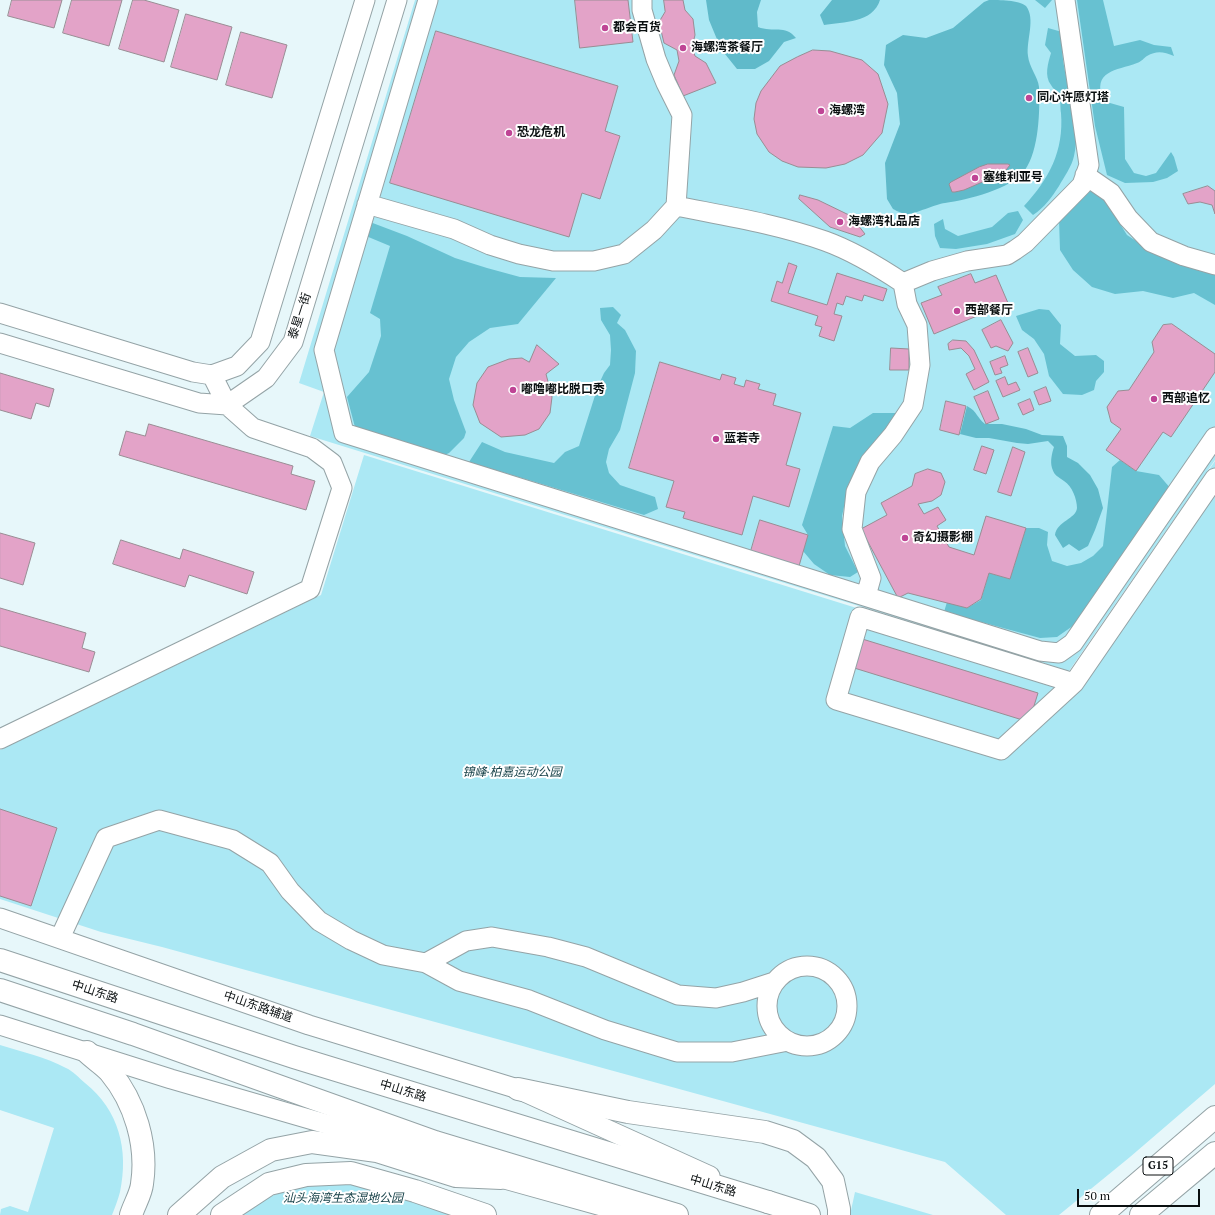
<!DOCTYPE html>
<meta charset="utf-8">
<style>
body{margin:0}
#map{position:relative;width:1215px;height:1215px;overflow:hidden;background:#e7f7fa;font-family:"PT Serif",serif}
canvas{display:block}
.scale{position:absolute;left:1077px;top:1189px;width:123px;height:18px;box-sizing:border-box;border:2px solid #0a0f10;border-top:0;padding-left:5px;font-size:12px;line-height:14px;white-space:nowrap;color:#0a0f10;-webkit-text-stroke:3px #fff;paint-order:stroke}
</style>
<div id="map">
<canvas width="1215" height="1215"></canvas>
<div class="scale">50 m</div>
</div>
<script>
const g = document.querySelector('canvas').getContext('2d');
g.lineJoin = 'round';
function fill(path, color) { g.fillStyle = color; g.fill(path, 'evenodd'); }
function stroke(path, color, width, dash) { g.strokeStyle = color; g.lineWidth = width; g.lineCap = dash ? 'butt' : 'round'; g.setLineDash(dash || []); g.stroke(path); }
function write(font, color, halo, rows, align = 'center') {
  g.font = font + ' "PT Serif","Noto Sans SC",serif'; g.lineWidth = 4; g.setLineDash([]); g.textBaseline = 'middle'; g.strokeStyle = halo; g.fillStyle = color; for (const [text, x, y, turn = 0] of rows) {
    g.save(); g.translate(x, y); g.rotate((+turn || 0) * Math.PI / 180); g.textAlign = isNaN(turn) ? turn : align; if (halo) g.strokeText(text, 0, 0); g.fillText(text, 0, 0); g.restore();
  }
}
fill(new Path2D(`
 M 415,0 L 1215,0 L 1215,460 L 1069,671 L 310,436 L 324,392 L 299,383 Z
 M 364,455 L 1069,674 L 1215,461 L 1215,1084 L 1130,1157 L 1059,1215 L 1006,1215 L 945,1162 L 162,947 L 101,932 L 0,899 L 0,750 L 321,595 Z
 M 0,1045 C 22,1052 46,1057 66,1068 C 73,1071 79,1078 85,1083 C 119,1110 129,1150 120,1192 C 118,1200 115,1207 112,1215 L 0,1215 L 1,1209 L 10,1206 L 28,1212 L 54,1128 L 0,1110 Z
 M 354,1184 L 463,1215 L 236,1215 L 250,1205 L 296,1186 Z
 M 855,1192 L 933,1215 L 850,1215 Z`), '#abe8f4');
fill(new Path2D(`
 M 1035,0 L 1052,0 L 1045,8 Z
 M 1077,0 L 1103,0 L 1114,46 L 1140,40 L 1154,45 L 1171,47 L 1174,56 C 1164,52 1157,50 1147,56 C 1144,58 1141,62 1137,63 C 1116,71 1092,70 1103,101 L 1124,107 L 1125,159 L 1134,173 L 1146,176 L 1156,173 L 1171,152 L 1174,157 L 1178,171 L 1167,178 L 1153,182 L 1125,183 L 1107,175 L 1095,126 Z
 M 1048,28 L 1062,32 C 1062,41 1062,51 1063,60 C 1068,93 1082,122 1074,156 C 1072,166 1064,177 1059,186 C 1052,197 1044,208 1033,215 L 1024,206 C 1049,179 1064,151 1061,113 C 1060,108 1061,100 1059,95 C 1057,91 1053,89 1051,85 C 1044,76 1048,63 1051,53 L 1045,45 Z
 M 1092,190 L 1105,200 L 1127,235 L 1159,256 L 1215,274 L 1215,305 L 1194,293 L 1173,298 L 1143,291 L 1115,294 L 1092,287 L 1073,270 L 1060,250 L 1059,219 L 1082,197 Z
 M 1018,211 L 1023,220 L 1015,234 L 987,244 L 956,249 L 940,248 L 935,236 L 934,224 L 943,219 L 945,229 L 958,236 L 992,227 L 1008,213 Z
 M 370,222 L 407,236 L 455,258 L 487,268 L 520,277 L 556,278 L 518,324 L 490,328 L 469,342 L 456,357 L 449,379 L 454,400 L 466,432 L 464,438 L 449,453 L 436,459 L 356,431 L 347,397 L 369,372 L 381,336 L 380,319 L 370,313 L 390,246 L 366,236 Z
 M 613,307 L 621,315 L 617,323 L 625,330 L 636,351 L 635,373 L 620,430 L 609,449 L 606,462 L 609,473 L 620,485 L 655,497 L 658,509 L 644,515 L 469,462 L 482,442 L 505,452 L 554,463 L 565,452 L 579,446 L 598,386 L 604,373 L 610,365 L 611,350 L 610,335 L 601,320 L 600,308 Z
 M 1039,309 L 1049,310 L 1061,325 L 1060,344 L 1075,356 L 1096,355 L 1104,361 L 1104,372 L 1096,381 L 1094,390 L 1082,395 L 1063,394 L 1049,376 L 1044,354 L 1034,339 L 1022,330 L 1016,316 Z
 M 873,413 L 899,413 L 848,489 L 842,516 L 845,546 L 858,572 L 850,577 L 830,575 L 814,564 L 803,551 L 808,535 L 802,525 L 833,426 L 850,428 Z
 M 1120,460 L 1136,471 L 1159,475 L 1171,489 L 1077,623 L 1057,637 L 1040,638 L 944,612 L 947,602 L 967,608 L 981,600 L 989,573 L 1010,579 L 1026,528 L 1039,528 L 1048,532 L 1047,545 L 1052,561 L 1067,566 L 1081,563 L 1093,556 L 1103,546 L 1112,467 Z`), '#67c1d1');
fill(new Path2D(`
 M 706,0 L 761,0 L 757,12 L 758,27 C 773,33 785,24 796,38 L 784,42 L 769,61 L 755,69 L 737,69 L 721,49 L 709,20 Z
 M 832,0 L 880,0 C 873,23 843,22 824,25 L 820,15 Z
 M 989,0 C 999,0 1019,0 1026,6 C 1036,19 1026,40 1028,56 C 1029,67 1038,77 1039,87 C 1040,111 1039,150 1025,170 C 1012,189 967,200 945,203 C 935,204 916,214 907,214 C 903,214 897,211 893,209 L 887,199 L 885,163 L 900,124 L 897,93 L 884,65 L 886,45 L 903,35 L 926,38 L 953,28 L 984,2 Z
 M 967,406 C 978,412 976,417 985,424 L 1002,424 L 1026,429 L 1042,435 L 1063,436 L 1067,446 L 1067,457 L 1078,463 L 1090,475 L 1098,489 L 1103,508 L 1095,530 L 1088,546 L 1079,551 L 1069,544 L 1063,548 L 1055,535 C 1057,521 1076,519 1077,508 C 1077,499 1072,486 1064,481 C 1058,476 1055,477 1052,468 C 1050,461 1052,453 1054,447 L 1048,441 L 1028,444 L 1017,443 L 989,438 L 976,438 L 960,434 Z`), '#60baca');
const building = new Path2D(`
 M 12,0 L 62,0 L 54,28 L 8,16 Z
 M 72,0 L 122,0 L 109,46 L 63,33 Z
 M 133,0 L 144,0 L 179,10 L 164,62 L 119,49 Z
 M 575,0 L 628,0 L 633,42 L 580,48 Z
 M 664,0 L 683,0 L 685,10 L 693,19 L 695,35 L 692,47 L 695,56 L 706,63 L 716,83 L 683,96 L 674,75 L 679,61 L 677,50 L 664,43 L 659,22 L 665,12 Z
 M 186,14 L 232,27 L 217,80 L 171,67 Z
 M 436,31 L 618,86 L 605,131 L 620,136 L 600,199 L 582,193 L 569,237 L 390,183 Z
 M 241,32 L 287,45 L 272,98 L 226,85 Z
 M 813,50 L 830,51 L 862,60 L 878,74 L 888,104 L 882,133 L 863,155 L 845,164 L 826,168 L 798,167 L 782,161 L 769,152 L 757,134 L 754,119 L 756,103 L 761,91 L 780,66 L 797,57 Z
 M 988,164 L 1008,164 L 1010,165 L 1006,170 L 994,177 L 964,190 L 955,192 L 952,192 L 949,184 L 951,182 L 979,167 Z
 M 1208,186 L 1215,191 L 1215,214 L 1212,205 L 1200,202 L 1188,204 L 1183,194 Z
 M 800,195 L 818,200 L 851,216 L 865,234 L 860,237 L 830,227 L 799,199 Z
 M 789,263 L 797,266 L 788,293 L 827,305 L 837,273 L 887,289 L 883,301 L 864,295 L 862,301 L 846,296 L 843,305 L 837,303 L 834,314 L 842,316 L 834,341 L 819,336 L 822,327 L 815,325 L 818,316 L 771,301 L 777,281 L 782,283 Z
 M 971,274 L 975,283 L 996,275 L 1008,303 L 934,334 L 921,303 L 942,295 L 938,287 Z
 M 1001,320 L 1013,343 L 1008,351 L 996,346 L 991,348 L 982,330 Z
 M 1172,324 L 1215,354 L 1215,372 L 1171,437 L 1163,432 L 1136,471 L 1106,450 L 1121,429 L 1111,422 L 1107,407 L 1118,391 L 1129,390 L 1154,352 L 1152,342 L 1163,325 Z
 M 953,340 L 966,341 L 974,350 L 989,382 L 974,390 L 966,374 L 975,369 L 969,356 L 961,348 L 949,350 L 948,344 Z
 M 537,345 L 559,364 L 546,374 L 552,397 L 550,413 L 539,429 L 525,435 L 501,437 L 480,423 L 473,405 L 477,383 L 488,367 L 509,359 L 522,358 L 529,362 Z
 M 891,348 L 909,349 L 909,370 L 890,370 Z
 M 1028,348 L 1038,373 L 1028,377 L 1018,352 Z
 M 1005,356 L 1008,365 L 1000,368 L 1002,373 L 995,375 L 990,362 Z
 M 660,362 L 720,380 L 722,374 L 736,378 L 734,384 L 744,387 L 746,380 L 760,384 L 758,389 L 776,394 L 773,405 L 801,413 L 786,465 L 800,469 L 789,507 L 753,496 L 742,535 L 683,518 L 685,512 L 666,507 L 674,481 L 629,468 Z
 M 0,373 L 54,389 L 49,407 L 36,403 L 31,419 L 0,410 Z
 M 1005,377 L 1008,385 L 1016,382 L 1020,390 L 1003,397 L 996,381 Z
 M 1046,387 L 1051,401 L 1039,405 L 1034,392 Z
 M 988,391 L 999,419 L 986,424 L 974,397 Z
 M 1030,399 L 1034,410 L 1023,415 L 1018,404 Z
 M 946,401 L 966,406 L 959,435 L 940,430 Z
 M 149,424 L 293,466 L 291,474 L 315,481 L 306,510 L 119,455 L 126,431 L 145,436 Z
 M 982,446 L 994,450 L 986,474 L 974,470 Z
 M 1013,447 L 1025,452 L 1011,496 L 998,492 Z
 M 928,469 L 941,473 L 945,482 L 941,495 L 932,501 L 918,504 L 924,514 L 938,507 L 946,520 L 937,526 L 949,547 L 974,555 L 986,516 L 1026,528 L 1010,579 L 989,573 L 981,599 L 967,608 L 908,593 L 898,598 L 861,529 L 887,515 L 881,503 L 912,486 L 915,474 Z
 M 760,520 L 808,535 L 799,566 L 751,551 Z
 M 0,533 L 35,543 L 23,585 L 0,578 Z
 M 121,540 L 180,559 L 183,549 L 254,572 L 247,594 L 189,575 L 185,587 L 113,564 Z
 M 0,608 L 86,633 L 82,648 L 95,652 L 89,672 L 0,646 Z
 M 859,638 L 1038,693 L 1029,722 L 851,667 Z
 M 0,809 L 57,828 L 31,906 L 0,896 Z`);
fill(building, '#e3a3c8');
stroke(building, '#998d94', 1);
const minor = new Path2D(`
 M 428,0 L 324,350 L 344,433 L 1040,651 L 1059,653 L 1073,643 L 1215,437
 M 1085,175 L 1111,193 L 1128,218 L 1151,242 L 1184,256 L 1215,265
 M 367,204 L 454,229 L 490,245 L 519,254 L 553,261 L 594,261 L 624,254 L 654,230 L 676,206 L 682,115 L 666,83 L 656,59 L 642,10 L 642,0
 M 676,206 C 726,216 777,224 825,241 C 853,251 879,267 903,283 L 932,271 L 967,261 L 1007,255 L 1015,250 L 1025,243 L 1082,185 L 1089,165 L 1065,0
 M 0,313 L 193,372 L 212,375 L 237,366 L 260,342 L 365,0
 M 0,343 L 199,403 L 227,405 L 266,378 L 293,342 L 397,0
 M 866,596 L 871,578 L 852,529 L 856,492 L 870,462 L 893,435 L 913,405 L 920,365 L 917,325 L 907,304 L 903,283
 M 1074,683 L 860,617 L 836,700 L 1001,750 L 1074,683 L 1215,478
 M 0,739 L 310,589 L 342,488 L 332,463 L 312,448 L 253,428 L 227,405 L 212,375
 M 0,918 L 309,1025 L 518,1089 L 710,1176
 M 60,938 L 106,838 L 159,820 L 233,840 L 270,863 L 290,891 L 319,921 L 351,940 L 383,955 L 426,963 L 459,981 L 529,1000 L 605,1030 L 677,1052 L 732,1052 L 788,1041
 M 426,963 L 466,941 L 492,937 L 548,947 L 586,957 L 678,995 L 716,998 L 743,992 L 774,982
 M767 1006a40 40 0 1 1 80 0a40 40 0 1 1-80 0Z
 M 0,1025 L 171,1079 L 347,1130 L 501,1178 L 634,1215`);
const major = new Path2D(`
 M 768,1202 L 809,1215`);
const highway = new Path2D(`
 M 0,960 L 294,1057 L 768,1202
 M 0,990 L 133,1034 L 435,1142 L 677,1215
 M 87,1052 C 94,1059 104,1065 110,1072 C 135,1102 148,1145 142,1184 C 141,1194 134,1205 131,1215
 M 518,1089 L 628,1112 L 765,1132 L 793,1141 L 816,1158 L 833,1181 L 839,1209 L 839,1215
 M 179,1215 L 222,1177 L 271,1150 L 312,1142 L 377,1151 L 456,1176 L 501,1178
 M 222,1215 L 269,1184 L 306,1175 L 351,1173 L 415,1191 L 485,1215
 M 1101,1215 L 1215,1117
 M 1141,1215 L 1215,1153`);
stroke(minor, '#94a3a6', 21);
stroke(major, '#94a3a6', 24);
stroke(highway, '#94a3a6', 24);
stroke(minor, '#fff', 19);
stroke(major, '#fff', 22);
stroke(highway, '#fff', 22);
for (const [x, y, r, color] of [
 [605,28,4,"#bf4495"],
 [683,48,4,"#bf4495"],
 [1029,98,4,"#bf4495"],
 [821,111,4,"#bf4495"],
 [509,133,4,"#bf4495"],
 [975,178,4,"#bf4495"],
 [840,222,4,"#bf4495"],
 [957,311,4,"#bf4495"],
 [513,390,4,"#bf4495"],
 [1154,399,4,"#bf4495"],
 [716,439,4,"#bf4495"],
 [905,538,4,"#bf4495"]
]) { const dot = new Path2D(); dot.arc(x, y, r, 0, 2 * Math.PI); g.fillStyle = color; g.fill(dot); stroke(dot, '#fff', 1.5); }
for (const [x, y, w] of [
 [1158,1166,30]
]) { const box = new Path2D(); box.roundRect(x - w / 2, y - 9, w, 18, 3); g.fillStyle = '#fff'; g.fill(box); stroke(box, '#0a0f10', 1); }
write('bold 11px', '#0a0f10', null, [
 ["G15",1158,1166]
]);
write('bold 12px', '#0a0f10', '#fff', [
 ["都会百货",613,28],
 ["海螺湾茶餐厅",691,48],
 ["同心许愿灯塔",1037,98],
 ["海螺湾",829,111],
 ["恐龙危机",517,133],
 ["塞维利亚号",983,178],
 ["海螺湾礼品店",848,222],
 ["西部餐厅",965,311],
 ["嘟噜嘟比脱口秀",521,390],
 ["西部追忆",1162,399],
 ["蓝若寺",724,439],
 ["奇幻摄影棚",913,538]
], 'left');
write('12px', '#0a0f10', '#fff', [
 ["泰星一街",300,316,-72],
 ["中山东路",95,992,18],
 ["中山东路辅道",258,1007,19],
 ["中山东路",403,1091,17],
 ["中山东路",713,1186,17]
]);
write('italic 12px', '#19434a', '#fff', [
 ["锦峰·柏嘉运动公园",512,773],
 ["汕头海湾生态湿地公园",343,1199]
]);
</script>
